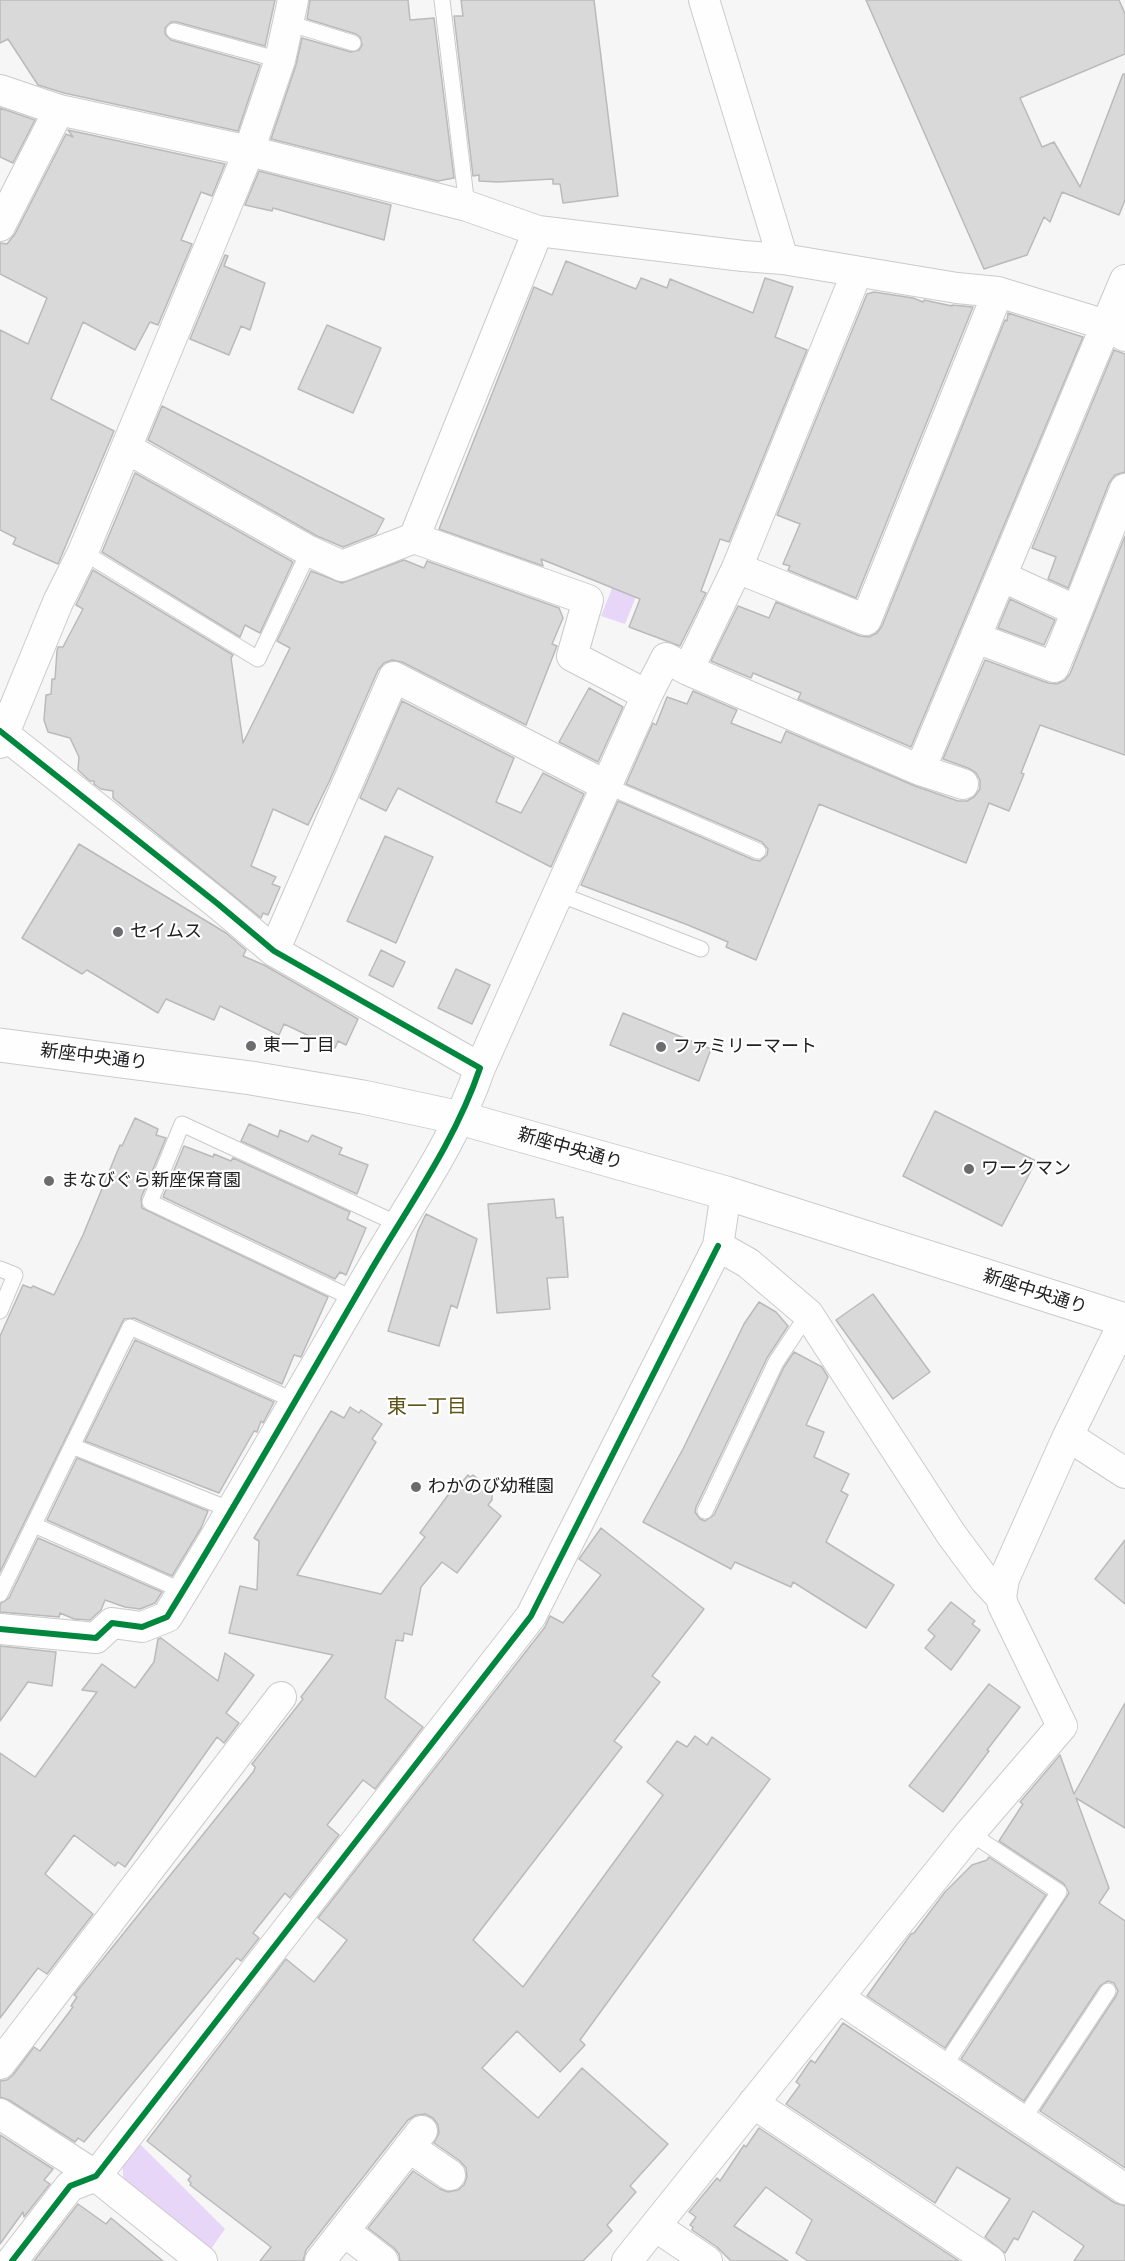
<!DOCTYPE html>
<meta charset="utf-8">
<style>
body{margin:0}
canvas{display:block;background:#f7f6f7}
</style>
<canvas width="1125" height="2261"></canvas>
<script>
const g = document.querySelector('canvas').getContext('2d');
g.lineJoin = 'round';
function fill(path, color) { g.fillStyle = color; g.fill(path, 'evenodd'); }
function stroke(path, color, width, dash) { g.strokeStyle = color; g.lineWidth = width; g.lineCap = dash ? 'butt' : 'round'; g.setLineDash(dash || []); g.stroke(path); }
function write(font, color, halo, rows, align = 'center') {
  g.font = font + ' Rubik,"Noto Sans JP",sans-serif'; g.lineWidth = 4.5; g.setLineDash([]); g.textBaseline = 'middle'; g.strokeStyle = halo; g.fillStyle = color; for (const [text, x, y, turn = 0] of rows) {
    g.save(); g.translate(x, y); g.rotate((+turn || 0) * Math.PI / 180); g.textAlign = isNaN(turn) ? turn : align; if (halo) g.strokeText(text, 0, 0); g.fillText(text, 0, 0); g.restore();
  }
}
fill(new Path2D(`
 M 630,543 L 654,552 L 625,624 L 601,616 Z
 M 137,2141 L 225,2229 L 211,2249 L 124,2185 L 122,2160 Z`), '#e8d6f8');
const building = new Path2D(`
 M 0,0 L 275,0 L 265,46 L 177,22 L 171,22 L 165,28 L 165,34 L 171,40 L 260,65 L 238,131 L 64,93 L 38,85 L 8,39 L 0,43 Z
 M 310,0 L 408,0 L 410,20 L 434,18 L 454,178 L 438,181 L 271,139 L 296,65 L 302,38 L 351,52 L 359,50 L 362,45 L 360,37 L 356,34 L 307,19 Z
 M 461,0 L 594,0 L 618,196 L 563,203 L 560,184 L 553,184 L 553,179 L 498,182 L 479,181 L 479,175 L 473,176 L 454,16 L 463,16 Z
 M 866,0 L 1119,0 L 1125,14 L 1125,54 L 1020,98 L 1042,147 L 1054,142 L 1080,187 L 1123,74 L 1125,74 L 1125,200 L 1119,215 L 1062,192 L 1050,222 L 1044,217 L 1027,255 L 984,269 Z
 M 0,108 L 35,120 L 13,163 L 0,157 Z
 M 68,130 L 225,164 L 212,196 L 201,192 L 181,240 L 192,244 L 158,325 L 150,322 L 135,350 L 83,322 L 51,399 L 114,431 L 58,564 L 13,544 L 16,538 L 0,530 L 0,330 L 28,344 L 47,298 L 0,274 L 0,243 L 7,244 L 15,234 L 66,134 L 73,137 Z
 M 259,171 L 391,205 L 384,240 L 273,208 L 272,211 L 245,205 Z
 M 225,255 L 228,256 L 224,266 L 265,283 L 250,330 L 241,326 L 229,355 L 190,339 Z
 M 566,261 L 636,289 L 641,278 L 667,288 L 670,279 L 753,313 L 765,278 L 793,287 L 775,337 L 807,350 L 729,542 L 720,539 L 701,591 L 706,593 L 680,646 L 629,627 L 640,599 L 541,559 L 543,566 L 439,529 L 534,287 L 552,295 Z
 M 874,292 L 913,298 L 923,302 L 924,300 L 952,306 L 952,305 L 973,307 L 856,598 L 788,570 L 790,566 L 783,564 L 800,524 L 777,515 L 867,294 Z
 M 1008,313 L 1083,337 L 911,747 L 798,699 L 801,693 L 753,673 L 751,678 L 711,661 L 738,606 L 769,618 L 776,602 L 860,636 L 869,637 L 877,633 L 882,626 L 1005,320 L 1007,321 Z
 M 327,325 L 381,348 L 353,413 L 298,389 Z
 M 1114,350 L 1125,354 L 1125,472 L 1115,475 L 1109,483 L 1068,588 L 1048,579 L 1056,557 L 1032,548 Z
 M 162,406 L 384,519 L 376,534 L 343,547 L 317,536 L 148,440 Z
 M 135,473 L 293,562 L 260,633 L 245,625 L 240,637 L 102,552 Z
 M 1125,536 L 1125,755 L 1040,725 L 1021,773 L 1024,774 L 1009,811 L 989,803 L 966,863 L 819,804 L 756,960 L 726,947 L 728,942 L 688,925 L 581,885 L 618,801 L 754,860 L 760,861 L 767,855 L 768,849 L 762,842 L 626,784 L 653,723 L 656,725 L 667,697 L 687,704 L 693,691 L 737,710 L 731,723 L 781,743 L 786,731 L 915,786 L 958,801 L 967,801 L 974,797 L 980,789 L 980,780 L 976,773 L 968,768 L 943,759 L 985,660 L 1048,683 L 1057,684 L 1065,680 L 1070,674 Z
 M 404,560 L 424,568 L 427,561 L 559,608 L 563,618 L 552,644 L 557,646 L 555,651 L 526,725 L 402,662 L 392,660 L 384,663 L 378,670 L 329,782 L 308,825 L 273,809 L 251,866 L 276,877 L 272,884 L 280,887 L 268,915 L 263,913 L 261,918 L 113,798 L 113,791 L 101,789 L 94,784 L 94,781 L 90,781 L 78,770 L 79,757 L 70,738 L 48,732 L 44,720 L 46,695 L 51,694 L 52,679 L 55,679 L 57,651 L 58,647 L 63,647 L 83,609 L 76,605 L 93,570 L 233,655 L 231,658 L 243,743 L 290,648 L 277,641 L 311,571 L 342,583 Z
 M 1010,599 L 1055,620 L 1044,645 L 998,628 Z
 M 589,688 L 623,707 L 598,762 L 559,742 Z
 M 402,701 L 514,758 L 496,802 L 521,813 L 543,773 L 584,794 L 551,867 L 398,788 L 386,811 L 360,798 Z
 M 385,836 L 433,857 L 396,943 L 347,921 Z
 M 79,844 L 226,933 L 246,950 L 243,956 L 264,965 L 358,1019 L 346,1045 L 338,1041 L 335,1048 L 284,1024 L 279,1035 L 220,1006 L 214,1020 L 166,999 L 158,1013 L 87,970 L 82,974 L 22,938 Z
 M 381,950 L 405,962 L 393,987 L 369,975 Z
 M 456,969 L 490,985 L 472,1024 L 438,1008 Z
 M 623,1013 L 711,1049 L 699,1081 L 610,1045 Z
 M 935,1111 L 1036,1161 L 1002,1226 L 903,1176 Z
 M 135,1118 L 158,1129 L 156,1135 L 166,1138 L 141,1198 L 142,1208 L 328,1297 L 301,1357 L 294,1355 L 282,1384 L 134,1318 L 124,1319 L 0,1572 L 0,1336 L 23,1285 L 31,1288 L 33,1286 L 54,1295 L 83,1235 L 120,1145 L 122,1146 Z
 M 249,1124 L 278,1137 L 280,1130 L 308,1142 L 312,1135 L 342,1148 L 339,1154 L 368,1165 L 357,1194 L 241,1141 Z
 M 184,1146 L 213,1157 L 214,1154 L 231,1161 L 233,1158 L 350,1212 L 347,1219 L 366,1228 L 346,1275 L 340,1272 L 335,1279 L 163,1197 Z
 M 554,1199 L 556,1218 L 563,1217 L 568,1277 L 547,1278 L 550,1309 L 497,1313 L 488,1204 Z
 M 426,1214 L 477,1239 L 457,1308 L 451,1305 L 439,1346 L 388,1331 L 418,1231 Z
 M 873,1294 L 930,1372 L 893,1399 L 836,1320 Z
 M 759,1302 L 776,1312 L 788,1326 L 767,1358 L 696,1507 L 695,1512 L 700,1519 L 705,1521 L 714,1515 L 784,1367 L 794,1352 L 822,1367 L 828,1377 L 806,1425 L 824,1432 L 814,1457 L 849,1474 L 841,1491 L 848,1495 L 826,1542 L 894,1585 L 866,1628 L 793,1582 L 791,1587 L 735,1562 L 731,1569 L 643,1522 L 683,1449 L 744,1324 Z
 M 135,1340 L 274,1402 L 263,1423 L 261,1421 L 257,1432 L 254,1431 L 219,1493 L 85,1441 Z
 M 350,1407 L 359,1413 L 361,1410 L 382,1424 L 372,1439 L 376,1442 L 297,1575 L 381,1594 L 425,1537 L 420,1533 L 454,1487 L 456,1489 L 468,1475 L 470,1477 L 473,1475 L 492,1490 L 492,1500 L 488,1505 L 501,1516 L 457,1573 L 442,1562 L 421,1587 L 412,1635 L 404,1633 L 403,1641 L 396,1640 L 385,1698 L 423,1727 L 375,1789 L 363,1780 L 327,1825 L 339,1835 L 290,1898 L 285,1893 L 253,1933 L 259,1938 L 241,1961 L 237,1958 L 84,2142 L 78,2138 L 75,2142 L 9,2100 L 0,2097 L 0,2081 L 7,2080 L 13,2075 L 34,2047 L 40,2051 L 73,2007 L 71,2006 L 77,1997 L 74,1995 L 254,1771 L 255,1767 L 252,1764 L 303,1699 L 301,1697 L 333,1655 L 229,1633 L 240,1586 L 257,1590 L 259,1541 L 254,1538 L 331,1411 L 344,1418 Z
 M 77,1458 L 208,1511 L 201,1528 L 172,1576 L 47,1520 Z
 M 601,1528 L 704,1609 L 652,1676 L 660,1682 L 614,1741 L 622,1747 L 473,1940 L 523,1987 L 663,1795 L 647,1782 L 677,1741 L 687,1747 L 695,1736 L 707,1745 L 712,1737 L 770,1779 L 580,2040 L 585,2045 L 560,2072 L 517,2031 L 482,2068 L 538,2118 L 582,2068 L 668,2144 L 630,2186 L 636,2192 L 607,2225 L 612,2231 L 583,2261 L 400,2261 L 399,2254 L 394,2248 L 368,2228 L 413,2171 L 440,2189 L 448,2192 L 458,2190 L 464,2185 L 467,2177 L 466,2168 L 460,2161 L 434,2143 L 439,2133 L 438,2125 L 433,2118 L 425,2114 L 416,2115 L 408,2120 L 306,2250 L 303,2261 L 260,2261 L 271,2247 L 190,2185 L 191,2183 L 188,2180 L 191,2176 L 147,2141 L 286,1959 L 314,1982 L 347,1940 L 318,1918 L 545,1627 L 550,1616 L 563,1623 L 601,1575 L 579,1559 Z
 M 38,1538 L 162,1592 L 155,1603 L 140,1609 L 125,1607 L 105,1600 L 101,1610 L 90,1620 L 74,1619 L 60,1613 L 59,1617 L 0,1612 L 0,1604 L 9,1598 Z
 M 1125,1540 L 1125,1604 L 1095,1579 Z
 M 951,1602 L 975,1621 L 972,1624 L 980,1630 L 951,1670 L 925,1648 L 935,1636 L 928,1630 Z
 M 161,1638 L 218,1681 L 225,1653 L 254,1675 L 226,1713 L 239,1723 L 224,1743 L 217,1737 L 125,1867 L 118,1862 L 115,1866 L 74,1835 L 45,1874 L 93,1914 L 47,1974 L 38,1968 L 0,2018 L 0,1753 L 35,1777 L 97,1692 L 82,1690 L 102,1664 L 135,1688 L 154,1662 L 158,1639 Z
 M 0,1646 L 56,1652 L 52,1686 L 28,1682 L 0,1721 Z
 M 989,1684 L 1020,1707 L 987,1750 L 989,1751 L 943,1812 L 909,1786 Z
 M 1125,1703 L 1125,1828 L 1076,1798 L 1109,1888 L 1099,1903 L 1125,1921 L 1125,2168 L 1040,2111 L 1116,1996 L 1118,1991 L 1114,1983 L 1108,1981 L 1100,1986 L 1024,2101 L 961,2059 L 1069,1893 L 1064,1884 L 999,1841 L 1023,1804 L 1020,1802 L 1060,1755 L 1074,1794 Z
 M 989,1857 L 1046,1895 L 945,2048 L 867,1996 L 911,1934 L 914,1933 L 945,1892 L 972,1865 L 987,1860 Z
 M 843,2023 L 1115,2203 L 1125,2206 L 1125,2261 L 1074,2261 L 1084,2246 L 1033,2211 L 1018,2240 L 1014,2238 L 1005,2253 L 985,2237 L 1010,2199 L 957,2167 L 935,2203 L 786,2104 L 800,2085 L 796,2082 L 811,2060 L 815,2063 Z
 M 759,2128 L 959,2261 L 808,2261 L 796,2253 L 812,2220 L 766,2187 L 734,2226 L 788,2261 L 731,2261 L 717,2247 L 692,2230 L 693,2227 L 690,2225 L 696,2217 L 689,2212 L 717,2178 L 720,2181 L 744,2145 L 746,2147 Z
 M 0,2135 L 53,2169 L 44,2180 L 50,2184 L 24,2217 L 23,2212 L 0,2244 Z
 M 78,2204 L 106,2224 L 111,2218 L 163,2261 L 34,2261 Z`);
fill(building, '#dad9da');
stroke(building, '#bababb', 1.5);
const service = new Path2D(`
 M 442,0 L 467,206
 M 288,23 L 353,43
 M 174,31 L 280,60
 M 83,552 L 258,659 L 309,551
 M 607,786 L 758,851
 M 559,894 L 701,949
 M 0,1269 L 15,1275 L 0,1311
 M 354,1299 L 150,1202 L 182,1124 L 398,1224
 M 72,1446 L 231,1510
 M 705,1511 L 776,1362 L 808,1314
 M 34,1525 L 183,1591
 M 0,1594 L 130,1327 L 295,1401
 M 943,2068 L 1059,1892 L 970,1833
 M 1022,2121 L 1108,1991`);
const minor = new Path2D(`
 M 704,0 L 783,259
 M 0,90 L 59,110 L 249,151 L 467,206 L 538,231 L 743,256 L 783,259 L 957,288 L 998,292 L 1106,325 L 1125,336
 M 0,226 L 59,110
 M 538,231 L 414,538 L 588,600 L 572,656 L 647,695
 M 126,448 L 309,551 L 342,566 L 414,538
 M 737,568 L 866,620 L 998,292
 M 1001,576 L 1077,611 L 1125,489
 M 976,638 L 1054,667 L 1077,611
 M 688,670 L 920,770 L 1125,280
 M 0,731 L 218,904 L 274,951 L 480,1068 C 455,1142 409,1205 370,1272 C 303,1387 237,1504 167,1617 L 142,1627 L 112,1623 L 96,1638 L 0,1629
 M 0,743 L 58,602 L 83,552 L 249,151 L 280,60 L 293,0
 M 920,770 L 963,784
 M 274,951 L 394,677 L 607,786
 M 480,1068 L 647,695 L 666,658 L 688,670 L 737,568 L 857,272
 M 726,1193 L 718,1246 L 748,1263 L 808,1314 L 951,1534 L 985,1580 L 1001,1597
 M 1068,1436 L 1125,1473
 M 839,1998 L 1125,2189
 M 0,2064 L 281,1697
 M 753,2103 L 990,2261
 M 0,2114 L 96,2176 L 202,2261
 M 409,2147 L 450,2175
 M 655,2226 L 707,2261
 M 344,2231 L 383,2261
 M 12,2261 L 70,2186 L 96,2176 L 531,1616 L 718,1246
 M 320,2261 L 422,2131
 M 627,2261 L 970,1833 L 1062,1726 L 1003,1605 L 1001,1597 L 1004,1579 L 1068,1436 L 1125,1320`);
const tertiary = new Path2D(`
 M 0,1045 L 251,1078 L 363,1097 L 460,1118 L 726,1193 L 1125,1320`);
stroke(service, '#cbcacc', 17);
stroke(minor, '#cbcacc', 32);
stroke(tertiary, '#cbcacc', 35);
stroke(service, '#fefefe', 15);
stroke(minor, '#fefefe', 30);
stroke(tertiary, '#fefefe', 33);
stroke(new Path2D(`
 M 0,731 L 218,904 L 274,951 L 480,1068 C 455,1142 409,1205 370,1272 C 303,1387 237,1504 167,1617 L 142,1627 L 112,1623 L 96,1638 L 0,1629
 M 12,2261 L 70,2186 L 96,2176 L 531,1616 L 718,1246`), '#00873e', 6);
for (const [x, y, r, color] of [
 [118,932,6,"#6c6b6d"],
 [251,1046,6,"#6c6b6d"],
 [661,1047,6,"#6c6b6d"],
 [969,1169,6,"#6c6b6d"],
 [49,1181,6,"#6c6b6d"],
 [416,1487,6,"#6c6b6d"]
]) { const dot = new Path2D(); dot.arc(x, y, r, 0, 2 * Math.PI); g.fillStyle = color; g.fill(dot); stroke(dot, '#fff', 2); }
write('18px', '#212022', '#fff', [
 ["セイムス",130,932],
 ["東一丁目",263,1046],
 ["ファミリーマート",673,1047],
 ["ワークマン",981,1169],
 ["まなびぐら新座保育園",61,1181],
 ["わかのび幼稚園",428,1487]
], 'left');
write('18px', '#212022', '#fff', [
 ["新座中央通り",94,1057,7],
 ["新座中央通り",570,1149,16],
 ["新座中央通り",1035,1292,18]
]);
write('20px', '#5e5316', '#fff', [
 ["東一丁目",427,1407]
]);
</script>
